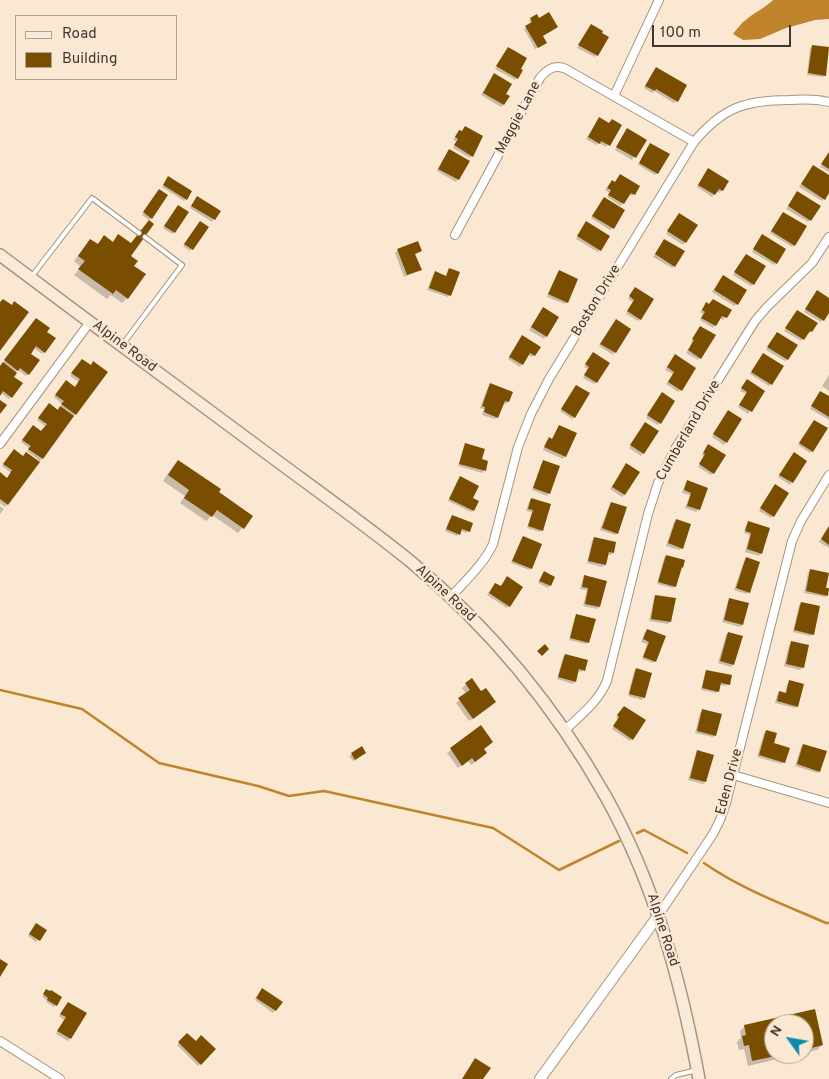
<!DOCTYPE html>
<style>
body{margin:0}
#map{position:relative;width:829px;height:1079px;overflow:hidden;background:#fae8d3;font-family:Overpass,sans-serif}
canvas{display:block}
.legend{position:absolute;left:15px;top:15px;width:162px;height:65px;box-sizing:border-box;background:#fae8d3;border:1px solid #afa292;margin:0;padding:6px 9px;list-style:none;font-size:15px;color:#3f3830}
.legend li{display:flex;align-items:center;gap:10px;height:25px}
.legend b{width:25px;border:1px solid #afa292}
.north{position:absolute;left:764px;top:1014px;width:50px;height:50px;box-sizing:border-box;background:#fae8d3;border:1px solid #afa292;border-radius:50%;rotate:302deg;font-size:14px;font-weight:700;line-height:20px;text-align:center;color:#3f3830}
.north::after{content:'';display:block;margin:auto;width:18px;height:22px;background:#0b8cac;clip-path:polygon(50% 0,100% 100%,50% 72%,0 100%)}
.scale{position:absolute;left:652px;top:25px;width:139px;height:22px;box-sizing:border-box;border:2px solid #3f3830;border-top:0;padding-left:6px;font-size:15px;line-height:18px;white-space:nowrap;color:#3f3830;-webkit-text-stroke:4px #fae8d3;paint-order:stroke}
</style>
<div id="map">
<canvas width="829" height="1079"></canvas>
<ul class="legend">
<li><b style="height:6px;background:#f9ebd9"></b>Road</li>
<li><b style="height:14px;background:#7a4e00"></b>Building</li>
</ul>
<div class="north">N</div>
<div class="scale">100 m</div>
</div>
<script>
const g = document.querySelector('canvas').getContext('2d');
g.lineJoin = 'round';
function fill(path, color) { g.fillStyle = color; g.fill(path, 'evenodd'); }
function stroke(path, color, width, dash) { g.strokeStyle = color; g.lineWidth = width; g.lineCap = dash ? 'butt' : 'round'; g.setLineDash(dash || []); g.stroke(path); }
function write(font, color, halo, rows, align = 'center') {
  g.font = font + ' Overpass,sans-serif'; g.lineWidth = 5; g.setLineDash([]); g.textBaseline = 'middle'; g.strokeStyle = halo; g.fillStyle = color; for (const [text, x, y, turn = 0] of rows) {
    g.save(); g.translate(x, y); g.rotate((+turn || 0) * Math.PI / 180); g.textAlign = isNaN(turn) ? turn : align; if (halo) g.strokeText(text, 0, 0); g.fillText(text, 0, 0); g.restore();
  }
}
fill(new Path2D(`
 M 773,0 L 829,0 L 829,19 L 815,20 L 786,28 L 760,39 L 743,40 L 733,34 C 737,29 741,23 747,19 C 755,12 765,8 773,0 Z`), '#c0842c');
fill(new Path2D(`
 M 531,19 L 542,36 L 543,45 L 535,49 L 524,29 L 531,24 L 529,21 Z
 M 591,25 L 597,55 L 595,57 L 577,48 Z
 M 813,46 L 825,75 L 823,77 L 807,75 L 810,48 Z
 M 506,51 L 517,78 L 515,80 L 495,69 Z
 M 654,70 L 677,101 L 674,103 L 654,91 L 652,93 L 644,88 Z
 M 492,77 L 505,95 L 503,105 L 501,107 L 481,95 Z
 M 597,121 L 609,124 L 620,125 L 606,147 L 599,143 L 597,145 L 586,139 Z
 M 461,132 L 472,156 L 470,158 L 453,148 L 457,142 L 453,140 L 457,133 Z
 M 625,132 L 645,140 L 632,160 L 615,150 Z
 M 648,146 L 657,173 L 655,175 L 638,165 Z
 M 447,153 L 468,162 L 456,182 L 437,171 Z
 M 829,153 L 829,172 L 820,167 Z
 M 811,169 L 829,177 L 829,191 L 822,201 L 799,187 Z
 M 706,172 L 727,182 L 720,193 L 716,191 L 712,197 L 697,187 Z
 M 167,180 L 186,199 L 184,201 L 162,187 Z
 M 612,181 L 634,194 L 632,196 L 629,194 L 621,206 L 607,197 L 610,193 L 605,190 Z
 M 157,193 L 151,218 L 149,220 L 142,215 Z
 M 795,195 L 810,220 L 808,222 L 786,209 Z
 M 195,200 L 219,211 L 212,222 L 190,208 Z
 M 602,201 L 613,228 L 610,230 L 591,218 Z
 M 176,208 L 174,232 L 172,234 L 163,228 Z
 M 783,213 L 794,245 L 792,247 L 770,233 Z
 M 677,217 L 696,226 L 683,245 L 666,234 Z
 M 149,221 L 129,256 L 133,266 L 127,298 L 122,303 L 111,295 L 107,299 L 74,275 L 81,267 L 74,261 L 86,245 L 97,245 L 104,237 L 112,243 L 119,235 L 131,244 Z
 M 198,225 L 192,249 L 190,251 L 183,246 Z
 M 585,225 L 600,250 L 598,252 L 576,239 Z
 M 760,238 L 784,250 L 774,265 L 752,252 Z
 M 664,240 L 674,266 L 672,268 L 653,257 Z
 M 418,242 L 421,251 L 414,255 L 420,269 L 418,271 L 404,277 L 395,253 L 397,251 Z
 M 746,255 L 753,284 L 751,286 L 733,275 Z
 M 449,270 L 450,295 L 448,297 L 427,290 L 433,275 L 435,273 L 446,277 Z
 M 559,272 L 567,302 L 565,304 L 547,297 L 557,274 Z
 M 721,278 L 737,304 L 734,306 L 712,292 Z
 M 633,291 L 640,319 L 638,321 L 626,314 L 633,302 L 628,299 Z
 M 815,294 L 829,299 L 829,311 L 821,322 L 804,312 Z
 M 704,306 L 730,310 L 723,320 L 720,318 L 713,328 L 700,320 L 703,314 L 700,312 Z
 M 541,311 L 558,318 L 544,339 L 529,330 Z
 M 795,313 L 812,331 L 809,333 L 808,332 L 801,341 L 784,331 Z
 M 34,322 L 45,332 L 44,352 L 42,354 L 34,348 L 29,354 L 28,374 L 26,376 L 18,370 L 15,373 L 12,377 L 11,397 L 9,399 L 1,393 L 0,394 L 0,367 Z
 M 614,323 L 629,329 L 613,355 L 599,346 Z
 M 698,330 L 700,358 L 698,360 L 686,353 L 692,343 L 691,342 Z
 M 775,336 L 787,359 L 785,361 L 766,350 Z
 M 520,339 L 534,355 L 532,357 L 528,355 L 520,367 L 508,359 Z
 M 591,356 L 596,382 L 594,384 L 583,378 L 588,369 L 584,367 Z
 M 761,357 L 771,384 L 769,386 L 750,374 Z
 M 673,358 L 681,390 L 678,392 L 666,384 L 673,374 L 665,370 Z
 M 80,362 L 90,366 L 75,414 L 40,461 L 27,451 L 29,448 L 21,442 L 31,429 L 41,433 L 46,427 L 37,420 L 47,407 L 57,411 L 62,404 L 54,397 L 64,384 L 74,388 L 79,382 L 70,376 Z
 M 829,375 L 829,391 L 822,386 Z
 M 745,383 L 763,391 L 748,414 L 738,407 L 746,394 L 740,391 Z
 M 490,385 L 508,402 L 506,404 L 503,403 L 497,417 L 495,419 L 482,415 L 484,409 L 480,408 L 488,387 Z
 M 574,388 L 574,417 L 572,419 L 560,411 Z
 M 818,395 L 829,398 L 829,420 L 810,409 Z
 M 660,396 L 660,423 L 658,425 L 646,418 Z
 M 726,414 L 740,420 L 724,445 L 712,437 Z
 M 814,421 L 812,451 L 810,453 L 798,445 Z
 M 559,426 L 565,456 L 563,459 L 543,450 L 547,441 L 549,439 L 552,440 Z
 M 643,426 L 643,453 L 641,456 L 629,448 Z
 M 466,445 L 480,460 L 484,471 L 482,473 L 458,466 L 464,447 Z
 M 707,447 L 713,473 L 711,475 L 698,467 L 704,457 L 702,455 Z
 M 12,453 L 38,463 L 5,507 L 0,503 L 0,474 L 7,479 L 11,473 L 2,466 Z
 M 792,456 L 805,461 L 790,485 L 778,477 Z
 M 178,461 L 218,493 L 252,516 L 238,533 L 212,515 L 206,521 L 180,503 L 185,496 L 163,481 L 173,466 Z
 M 544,462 L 549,493 L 547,496 L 532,490 L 541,464 Z
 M 625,467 L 624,495 L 622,497 L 610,489 Z
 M 460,478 L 472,499 L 473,510 L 471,512 L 448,501 L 458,480 Z
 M 688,482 L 706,488 L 698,510 L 696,512 L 685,508 L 690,495 L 682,493 L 685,484 Z
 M 773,488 L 773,516 L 771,518 L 759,511 Z
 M 531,499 L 542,530 L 540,532 L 527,528 L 532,512 L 526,511 L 529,502 Z
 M 611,503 L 617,533 L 615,535 L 600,530 L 609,506 Z
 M 0,506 L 4,509 L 0,514 Z
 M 453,516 L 469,531 L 466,533 L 460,530 L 457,536 L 445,531 L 450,519 Z
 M 677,520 L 682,548 L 679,550 L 666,546 L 674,522 Z
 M 749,523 L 761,553 L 759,556 L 745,552 L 750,535 L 744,533 L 746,525 Z
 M 829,526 L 829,548 L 819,542 Z
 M 523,537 L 531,568 L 529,570 L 511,563 L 521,539 Z
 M 594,538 L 615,543 L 613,553 L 611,555 L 607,554 L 605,565 L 602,567 L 587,563 L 592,541 Z
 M 666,556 L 682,567 L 680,569 L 675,586 L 673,588 L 657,584 L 664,558 Z
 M 746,559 L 749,592 L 746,594 L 734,590 L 744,561 Z
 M 810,570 L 825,589 L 827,595 L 825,597 L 804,593 L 808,573 Z
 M 544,573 L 554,578 L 548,588 L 538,583 Z
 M 585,577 L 599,607 L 597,609 L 583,606 L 587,590 L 580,589 L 583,579 Z
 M 493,586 L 509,606 L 507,608 L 487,595 Z
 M 656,596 L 670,622 L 668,624 L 649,621 L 654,598 Z
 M 730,600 L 742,625 L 740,627 L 722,622 L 728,602 Z
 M 801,603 L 813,634 L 810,636 L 793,632 L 799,605 Z
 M 577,615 L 588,642 L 586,644 L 569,640 L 575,617 Z
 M 647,630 L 655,661 L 653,663 L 642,659 L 647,644 L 641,642 L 645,632 Z
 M 728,633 L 733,664 L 731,667 L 718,663 L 726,635 Z
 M 792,642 L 803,667 L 800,670 L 784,666 L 789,645 Z
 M 565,655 L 583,670 L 581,672 L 578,671 L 575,681 L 573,684 L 557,679 L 563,657 Z
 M 636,669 L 644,697 L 642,700 L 628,696 L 634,672 Z
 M 707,671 L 728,684 L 726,686 L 720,685 L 718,691 L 716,693 L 701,690 L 705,673 Z
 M 471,680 L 491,706 L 469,721 L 456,703 L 466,694 L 462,688 Z
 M 789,682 L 797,706 L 795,708 L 775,703 L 777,695 L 780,693 L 785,694 L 787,684 Z
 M 622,710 L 632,739 L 630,741 L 612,729 L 618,719 L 616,718 Z
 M 703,711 L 715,735 L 713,737 L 695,733 L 700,713 Z
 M 481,727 L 482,749 L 482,757 L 471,765 L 468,761 L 458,768 L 447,753 Z
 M 766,731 L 772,744 L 784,762 L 782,764 L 757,757 L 764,733 Z
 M 803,745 L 819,771 L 817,773 L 795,766 L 801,747 Z
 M 698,752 L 705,782 L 703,784 L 688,780 L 696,754 Z
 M 352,754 L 362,755 L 353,761 L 349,756 Z
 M 34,927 L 45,931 L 36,942 L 28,936 Z
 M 260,992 L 275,1010 L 273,1013 L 255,1000 Z
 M 45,993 L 56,1005 L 54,1007 L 46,1002 L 47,1001 L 42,996 Z
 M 66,1005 L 85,1014 L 68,1041 L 56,1034 L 64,1020 L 59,1016 Z
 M 814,1011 L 822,1045 L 817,1050 L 804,1053 L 804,1024 L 774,1024 L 774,1054 L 799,1054 L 748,1066 L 744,1049 L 739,1050 L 737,1042 L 741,1038 L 740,1031 L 745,1026 Z
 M 187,1035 L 196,1043 L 214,1049 L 198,1066 L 177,1045 Z`), '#0003');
stroke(new Path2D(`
 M 0,690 L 82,709 L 159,763 L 258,786 L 289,796 L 324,791 L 493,828 L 559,870 L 619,841
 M 637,833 L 644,830 L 687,853
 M 704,863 C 741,889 785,905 826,923 L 829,923`), '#c0842c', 2.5);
fill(new Path2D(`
 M 549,12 L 558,27 L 543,36 L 547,43 L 538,48 L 525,26 L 532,22 L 530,18 L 537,14 L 539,18 Z
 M 591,24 L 603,31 L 602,33 L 609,37 L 598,56 L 578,45 Z
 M 812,45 L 829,47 L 826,76 L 808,73 Z
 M 508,47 L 527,58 L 521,69 L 523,70 L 518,79 L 496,66 Z
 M 656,67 L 687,85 L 678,102 L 656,89 L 655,91 L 645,86 Z
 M 494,73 L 512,84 L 506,94 L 510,96 L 504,105 L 483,93 Z
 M 599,117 L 609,123 L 612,119 L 622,125 L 610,146 L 601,141 L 600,144 L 588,137 Z
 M 465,126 L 483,136 L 473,157 L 454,145 L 458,139 L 455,137 L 459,130 L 462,131 Z
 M 627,128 L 647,140 L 636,158 L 616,147 Z
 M 650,143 L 670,154 L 658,174 L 639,163 Z
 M 449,149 L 470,161 L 459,180 L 438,169 Z
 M 829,152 L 829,169 L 821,164 Z
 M 813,165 L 829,175 L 829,193 L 825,200 L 801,184 Z
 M 708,168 L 729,181 L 723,191 L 719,189 L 715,195 L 698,185 Z
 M 620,174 L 640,186 L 635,195 L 631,193 L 624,204 L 608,195 L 611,190 L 607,188 L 612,180 L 615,182 Z
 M 168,176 L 192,191 L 187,200 L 163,185 Z
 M 159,189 L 168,195 L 152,219 L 143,212 Z
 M 797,191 L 821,206 L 811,221 L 788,206 Z
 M 197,196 L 221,211 L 215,220 L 191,206 Z
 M 604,197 L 625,210 L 614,229 L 592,216 Z
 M 178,205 L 189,212 L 175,233 L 164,226 Z
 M 783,212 L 807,226 L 795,246 L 771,231 Z
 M 679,213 L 698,225 L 686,243 L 667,231 Z
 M 149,220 L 154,224 L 131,256 L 138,261 L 134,266 L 146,274 L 128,299 L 116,290 L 113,294 L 78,269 L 85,261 L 78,256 L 90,239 L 98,244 L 104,235 L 113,242 L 118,234 L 131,243 Z
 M 200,221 L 209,227 L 193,250 L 184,244 Z
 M 586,221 L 610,236 L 601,251 L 577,236 Z
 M 762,234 L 786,249 L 777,264 L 753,249 Z
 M 664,239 L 685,251 L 675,267 L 655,254 Z
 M 418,241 L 422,251 L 415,254 L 422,270 L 407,275 L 397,249 Z
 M 746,254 L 766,266 L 754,285 L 734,272 Z
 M 449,268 L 460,272 L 451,296 L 429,288 L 435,271 L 446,276 Z
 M 559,270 L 578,279 L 568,303 L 548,294 Z
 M 723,275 L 747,290 L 738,305 L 714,290 Z
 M 635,287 L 654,299 L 641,320 L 627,311 L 634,300 L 629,296 Z
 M 817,290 L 829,298 L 829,313 L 824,321 L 805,309 Z
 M 3,299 L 12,305 L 14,301 L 29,312 L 0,351 L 0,302 Z
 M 713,299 L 732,310 L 727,318 L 722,316 L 716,326 L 701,318 L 705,312 L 702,310 L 706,302 L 709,304 Z
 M 543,307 L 559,317 L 547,337 L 531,327 Z
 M 797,310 L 818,323 L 812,332 L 810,331 L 804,340 L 785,328 Z
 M 36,318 L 50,328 L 47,332 L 56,338 L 45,353 L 36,346 L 31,354 L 40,360 L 29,375 L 20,368 L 18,371 L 4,360 Z
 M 616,319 L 631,329 L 616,353 L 600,344 Z
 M 700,326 L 716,335 L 701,359 L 688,350 L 694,340 L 692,339 Z
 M 777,332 L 798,345 L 788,360 L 767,347 Z
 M 522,335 L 541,347 L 535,356 L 530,353 L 523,365 L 509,357 Z
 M 593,352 L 610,363 L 597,383 L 584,375 L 589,367 L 585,364 Z
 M 763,353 L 784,366 L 772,385 L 751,372 Z
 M 675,354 L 696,368 L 682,391 L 668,382 L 674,372 L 667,367 Z
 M 82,359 L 91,365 L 93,361 L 108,372 L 76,415 L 61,404 L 64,401 L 55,395 L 66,380 L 75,387 L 80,379 L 71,373 Z
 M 3,362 L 17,373 L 14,377 L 23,383 L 12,398 L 3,391 L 0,396 L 0,366 Z
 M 747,379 L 765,391 L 752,412 L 739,405 L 747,392 L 741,388 Z
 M 490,383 L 513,392 L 509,402 L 505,401 L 498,418 L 484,412 L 485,407 L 482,406 Z
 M 576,385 L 590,393 L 575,418 L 561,409 Z
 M 820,391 L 829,396 L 829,417 L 811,406 Z
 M 662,392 L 675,401 L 661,424 L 647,415 Z
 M 0,400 L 7,405 L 0,414 Z
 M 49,403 L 58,410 L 60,406 L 74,416 L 43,459 L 28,449 L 31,446 L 22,440 L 33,425 L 41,431 L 47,424 L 38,418 Z
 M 728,410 L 742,419 L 727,443 L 713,434 Z
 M 814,420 L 828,428 L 813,452 L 799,443 Z
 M 645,422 L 659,431 L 644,454 L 630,445 Z
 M 559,425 L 577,433 L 566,457 L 544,447 L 549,437 L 552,439 Z
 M 465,443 L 485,449 L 482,459 L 488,461 L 486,471 L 459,464 Z
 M 708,444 L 726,455 L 714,474 L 699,464 L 705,454 L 703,453 Z
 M 14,449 L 23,456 L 26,452 L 40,462 L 8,505 L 0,499 L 0,472 L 7,478 L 12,470 L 3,464 Z
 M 794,452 L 807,461 L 793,483 L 779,475 Z
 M 178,460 L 221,489 L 219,492 L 253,516 L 244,529 L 217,510 L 212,517 L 184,498 L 189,490 L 168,475 Z
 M 543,460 L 560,466 L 550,494 L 533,488 Z
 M 626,463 L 640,472 L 625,495 L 612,487 Z
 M 460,476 L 479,486 L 473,498 L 479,501 L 474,511 L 449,499 Z
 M 687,480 L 708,488 L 700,510 L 687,506 L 691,493 L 684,490 Z
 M 775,484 L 789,493 L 774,517 L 760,508 Z
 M 531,498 L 551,504 L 543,531 L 528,526 L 533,510 L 528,509 Z
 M 611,502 L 627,507 L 618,534 L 602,528 Z
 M 452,515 L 473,523 L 470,532 L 462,529 L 460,535 L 446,529 Z
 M 676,519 L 691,524 L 683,549 L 668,543 Z
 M 748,521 L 770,528 L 762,554 L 747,549 L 751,533 L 745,531 Z
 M 829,526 L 829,545 L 821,539 Z
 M 523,536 L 542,544 L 532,569 L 512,561 Z
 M 594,537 L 616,542 L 614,553 L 609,552 L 606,565 L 588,561 Z
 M 666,555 L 685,560 L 683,568 L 682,567 L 676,587 L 658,582 Z
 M 746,557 L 760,562 L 750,593 L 736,588 Z
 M 810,569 L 829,573 L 826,588 L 829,588 L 828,596 L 806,591 Z
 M 544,571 L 555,577 L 551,586 L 539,581 Z
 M 584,575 L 607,581 L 600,607 L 585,604 L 588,588 L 582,587 Z
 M 507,576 L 523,587 L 510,607 L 489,593 L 495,583 L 501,586 Z
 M 655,595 L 676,598 L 671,622 L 651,619 Z
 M 729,598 L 749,603 L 743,625 L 724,620 Z
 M 801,602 L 820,606 L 814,635 L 794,630 Z
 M 576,614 L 596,619 L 589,643 L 570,638 Z
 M 647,629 L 666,636 L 656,662 L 643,657 L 649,642 L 643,639 Z
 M 728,632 L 743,636 L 734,665 L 720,661 Z
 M 791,641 L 809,645 L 804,668 L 786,664 Z
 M 545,644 L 549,649 L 542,656 L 537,651 Z
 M 565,654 L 588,660 L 585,671 L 579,669 L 576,682 L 558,677 Z
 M 636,668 L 652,673 L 645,698 L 629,694 Z
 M 706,670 L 732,675 L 730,685 L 721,683 L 719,692 L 702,688 Z
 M 472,678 L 481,691 L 486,688 L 496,702 L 473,719 L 458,698 L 470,690 L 465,683 Z
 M 789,680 L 804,684 L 798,707 L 777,701 L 779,691 L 786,693 Z
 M 624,706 L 646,720 L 633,740 L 613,726 L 619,717 L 617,715 Z
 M 702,709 L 722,714 L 716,736 L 697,731 Z
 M 481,725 L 493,742 L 484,749 L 487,753 L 475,762 L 472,758 L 462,766 L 450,748 Z
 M 766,730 L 777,733 L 774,743 L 790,748 L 785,763 L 759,755 Z
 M 803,744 L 827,751 L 820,772 L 797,764 Z
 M 362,746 L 366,753 L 355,760 L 351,753 Z
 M 697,750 L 714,755 L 706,782 L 690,778 Z
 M 36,923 L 47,930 L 40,941 L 29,934 Z
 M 0,959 L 8,964 L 0,977 Z
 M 262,988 L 283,1002 L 276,1011 L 256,998 Z
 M 46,989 L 50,991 L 51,990 L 62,997 L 57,1006 L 47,1000 L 48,998 L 43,994 Z
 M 68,1002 L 87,1013 L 71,1039 L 57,1031 L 66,1017 L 60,1014 Z
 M 815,1009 L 823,1045 L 804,1050 L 804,1024 L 774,1024 L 774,1054 L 781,1055 L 752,1061 L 749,1045 L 744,1046 L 742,1036 L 746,1035 L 744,1025 Z
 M 187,1033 L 196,1041 L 201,1035 L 216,1049 L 201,1065 L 178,1042 Z
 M 475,1058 L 491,1068 L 483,1079 L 462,1079 Z`), '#7a4e00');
const service = new Path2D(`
 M 32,276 L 92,198 L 139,233
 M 123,344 L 182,265 L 145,237
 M 671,1079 L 676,1075 L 697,1070`);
const minor = new Path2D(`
 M 614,96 L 659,0
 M 455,235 L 540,78 C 547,69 555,64 566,69 L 694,142
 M 0,444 L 90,322
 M 450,598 C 465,581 484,564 493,544 L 518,447 L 531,414 L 549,379 L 694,142 C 723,107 746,100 790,100 C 803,99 816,99 829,102
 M 564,731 C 581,715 598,702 607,681 L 648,514 L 658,483 L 675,449 L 755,321 L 767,307 L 812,263 L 829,237
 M 733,775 L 829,803
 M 658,916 L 713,834 L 720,820 L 726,803 L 792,541 L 801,521 L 829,475
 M 0,1041 L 60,1079`);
const tertiary = new Path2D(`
 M 540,1079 L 658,916`);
const secondary = new Path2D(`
 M 0,255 C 84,318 168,380 253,443 C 305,482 359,520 410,561 C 489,627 556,708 606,797 C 655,885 681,981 699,1079`);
stroke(service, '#a59480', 6);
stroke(minor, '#a59480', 10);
stroke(tertiary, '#a59480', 12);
stroke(secondary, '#a59480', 14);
stroke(service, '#fff', 4);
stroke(minor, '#fff', 8);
stroke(tertiary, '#fff', 10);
stroke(secondary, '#f9ebd9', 11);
write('14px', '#3f3830', '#fae8d3', [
 ["Maggie Lane",519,118,-62],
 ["Boston Drive",597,301,-59],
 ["Alpine Road",124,347,37],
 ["Cumberland Drive",689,431,-60],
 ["Alpine Road",445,594,43],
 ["Eden Drive",730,782,-75],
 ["Alpine Road",662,930,72]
]);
</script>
